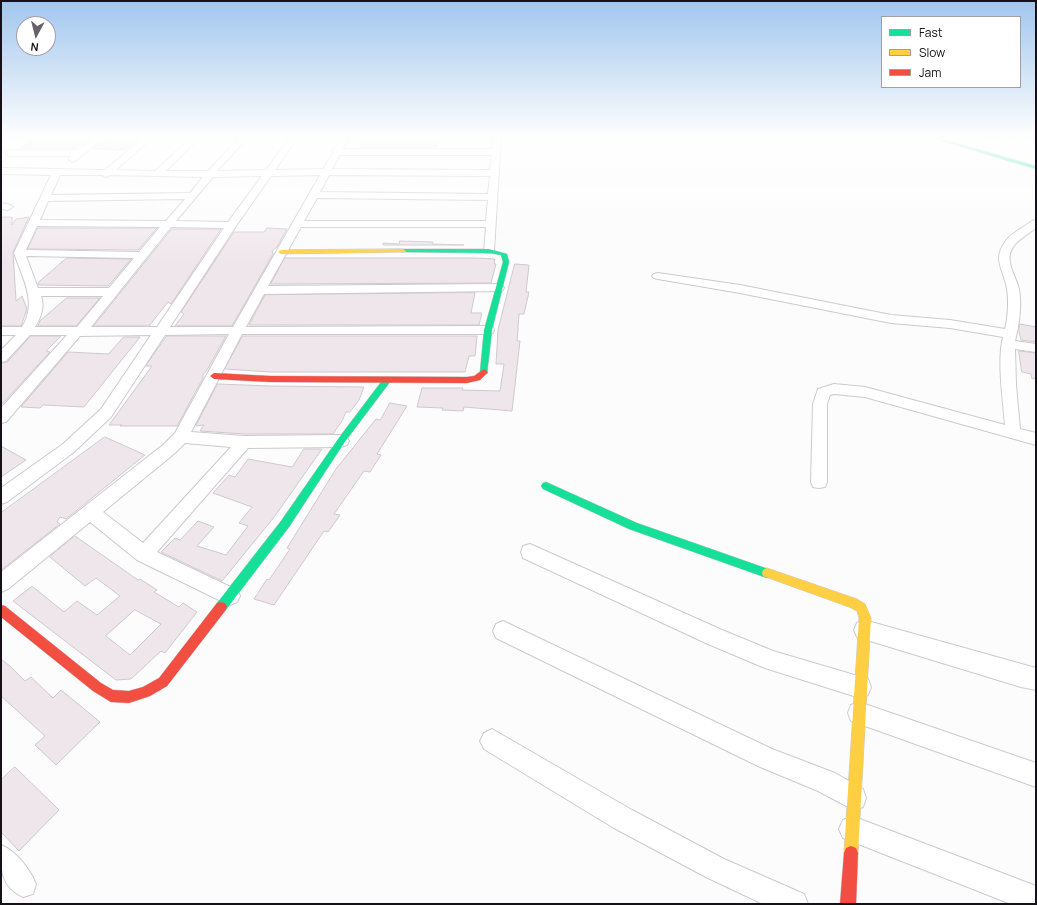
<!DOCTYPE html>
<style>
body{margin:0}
#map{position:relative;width:1037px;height:905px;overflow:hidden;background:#fcfcfc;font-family:Manrope,sans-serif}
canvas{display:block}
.frame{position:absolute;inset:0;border:2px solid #161019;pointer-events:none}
.legend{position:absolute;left:881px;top:16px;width:140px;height:72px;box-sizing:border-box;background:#fff;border:1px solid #a29fa3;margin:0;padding:5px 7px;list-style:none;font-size:12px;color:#161019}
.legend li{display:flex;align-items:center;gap:8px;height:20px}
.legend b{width:20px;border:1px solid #a29fa3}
.north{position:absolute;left:16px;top:16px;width:40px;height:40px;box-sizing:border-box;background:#fff;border:1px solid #a29fa3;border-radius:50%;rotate:187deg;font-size:11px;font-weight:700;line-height:16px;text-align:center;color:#161019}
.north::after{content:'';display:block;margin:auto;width:14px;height:18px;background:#666368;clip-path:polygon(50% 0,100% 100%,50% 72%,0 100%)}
</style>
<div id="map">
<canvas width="1037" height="905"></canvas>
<div class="frame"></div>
<ul class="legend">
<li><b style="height:5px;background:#16e098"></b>Fast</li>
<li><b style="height:5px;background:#ffcf43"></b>Slow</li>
<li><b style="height:5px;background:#f24e42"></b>Jam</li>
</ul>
<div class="north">N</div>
</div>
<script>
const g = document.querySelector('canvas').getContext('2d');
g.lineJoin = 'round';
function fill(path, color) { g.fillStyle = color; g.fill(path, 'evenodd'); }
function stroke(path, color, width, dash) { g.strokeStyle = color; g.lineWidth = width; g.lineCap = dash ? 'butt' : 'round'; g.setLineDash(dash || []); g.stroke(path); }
const building = new Path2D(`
 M 38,137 L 92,137 L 76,148 L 20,148 Z
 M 110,137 L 141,137 L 125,150 L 93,149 Z
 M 366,137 L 440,137 L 436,148 L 360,148 Z
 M 1,217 L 12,217 L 12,225 L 16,219 L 29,217 L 13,252 L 16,301 L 22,296 L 27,309 L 21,326 L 1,326 Z
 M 38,228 L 157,228 L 138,250 L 28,249 Z
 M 267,228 L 287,229 L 277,247 L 272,251 L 273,254 L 232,326 L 175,326 L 184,314 L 181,312 L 234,232 L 264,232 Z
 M 172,229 L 221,229 L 171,304 L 168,302 L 149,326 L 94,326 Z
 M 400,241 L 433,242 L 432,244 L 464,245 L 383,245 L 383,243 L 399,244 Z
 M 67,258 L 131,259 L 108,286 L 38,285 L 38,283 Z
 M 285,258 L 476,258 L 495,259 L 494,264 L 496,264 L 491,283 L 271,284 Z
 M 515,264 L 529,265 L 526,292 L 529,292 L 524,314 L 519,314 L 517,341 L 520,341 L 512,411 L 464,407 L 463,411 L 442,410 L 443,408 L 417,407 L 422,388 L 463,388 L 462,390 L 500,391 L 504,364 L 496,364 L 498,330 Z
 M 475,293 L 471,313 L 482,313 L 479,325 L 249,325 L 265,295 Z
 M 67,298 L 100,298 L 76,326 L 38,326 L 40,321 Z
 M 1020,324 L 1036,327 L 1036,342 L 1021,340 L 1019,332 Z
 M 31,336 L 61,336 L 46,351 L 50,352 L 1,405 L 1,363 L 7,362 Z
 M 167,336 L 226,336 L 207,370 L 203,375 L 203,378 L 177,426 L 120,426 L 122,425 L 109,425 L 152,366 L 146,366 Z
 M 243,336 L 477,336 L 475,356 L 469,356 L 465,372 L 270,372 L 225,369 Z
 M 124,337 L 140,337 L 84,407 L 43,405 L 40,408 L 21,407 L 68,352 L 108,354 Z
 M 1019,351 L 1036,353 L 1036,378 L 1032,379 L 1031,374 L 1022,372 Z
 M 218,384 L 270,386 L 364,387 L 359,400 L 350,412 L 346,412 L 342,421 L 333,434 L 244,434 L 200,431 L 204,425 L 196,426 Z
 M 390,403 L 407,406 L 377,454 L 381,455 L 370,472 L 364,471 L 334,514 L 340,515 L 328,532 L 324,531 L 274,605 L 254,599 L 267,579 L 269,580 L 290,549 L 287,548 L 336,469 L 376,419 L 380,420 Z
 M 105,437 L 145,455 L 66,519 L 60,517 L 57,522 L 60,524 L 1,570 L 1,513 Z
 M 1,446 L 26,460 L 1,477 Z
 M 304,449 L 322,449 L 275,516 L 222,581 L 161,552 L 175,538 L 180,540 L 198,521 L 214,527 L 197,546 L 226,555 L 248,526 L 239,523 L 252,507 L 213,493 L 229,475 L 235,477 L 248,459 L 292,467 Z
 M 75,536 L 138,580 L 140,579 L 157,590 L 154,592 L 179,607 L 183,603 L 197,612 L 165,653 L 161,651 L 131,679 L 116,680 L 13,601 L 32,586 L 64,612 L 77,601 L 97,615 L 120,596 L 96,578 L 85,586 L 50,557 ZM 135,610 L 161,624 L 130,655 L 106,636 Z
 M 1,659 L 10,666 L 25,681 L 31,677 L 53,698 L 61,690 L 100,722 L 56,765 L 35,745 L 45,736 L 1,696 Z
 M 15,767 L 59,810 L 19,851 L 1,832 L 1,780 Z`);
fill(building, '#efe6ec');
stroke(building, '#cec9cd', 1);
const street = new Path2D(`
 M 96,137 L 105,137 L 75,161 L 72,162 L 68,159 L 71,156 L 9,156 L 5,153 L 9,150 L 78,150 Z
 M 145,137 L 153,137 L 116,170 L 155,171 L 192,137 L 200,137 L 166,171 L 208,171 L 240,137 L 248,137 L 217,171 L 266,170 L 290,137 L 298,137 L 275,170 L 323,169 L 333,153 L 332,152 L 342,137 L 350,137 L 343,149 L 492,149 L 493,137 L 501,137 L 494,251 L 493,253 L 485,253 L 484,251 L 486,227 L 301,227 L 268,286 L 498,284 L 502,285 L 504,288 L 502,291 L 264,294 L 246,327 L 488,326 L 493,327 L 494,330 L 493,333 L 488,334 L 242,334 L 191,432 L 244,436 L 341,435 L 347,437 L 349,441 L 347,445 L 341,447 L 248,448 L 157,552 L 237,590 L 240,596 L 237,602 L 230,605 L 223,602 L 137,560 L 90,522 L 8,589 L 1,592 L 1,572 L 163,445 L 175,433 L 229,334 L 165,335 L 111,417 L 74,452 L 7,502 L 1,504 L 1,488 L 63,444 L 101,409 L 151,335 L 80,336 L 6,422 L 1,423 L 1,408 L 67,335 L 30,335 L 6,361 L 1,362 L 1,350 L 16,335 L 1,335 L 1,327 L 22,327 C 38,303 22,277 14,253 L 51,175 L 1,174 L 1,168 L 105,170 ZM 340,155 L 492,155 L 490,170 L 332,169 ZM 60,175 L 102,175 L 106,177 L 110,175 L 203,177 L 190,193 L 51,195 ZM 320,175 L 233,327 L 170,327 L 236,226 L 271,176 ZM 329,175 L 490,176 L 488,194 L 320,192 ZM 262,176 L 228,222 L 176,221 L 213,177 ZM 317,198 L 488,200 L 486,221 L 304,221 ZM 185,199 L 166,221 L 40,220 L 48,201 ZM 37,226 L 160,227 L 139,252 L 26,250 ZM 171,227 L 224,228 L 157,327 L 91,327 ZM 26,256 L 134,258 L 109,288 L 38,288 ZM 41,296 L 103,296 L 77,327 L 35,327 C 41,318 45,306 41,296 ZM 185,443 L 231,447 L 143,543 L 103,512 L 175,453 Z
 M 1,203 L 11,205 L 13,207 L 8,210 L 1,209 Z
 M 1036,220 L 1036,228 C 1024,237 1007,245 1010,262 C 1011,271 1017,280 1019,289 C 1022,306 1019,325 1015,341 L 1036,344 L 1036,352 L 1015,349 L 1016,385 L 1020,429 L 1036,433 L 1036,445 L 865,397 L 834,394 L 830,395 L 827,404 L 827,482 L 825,487 L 819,488 L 813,487 L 811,482 L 813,404 L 818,389 L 834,384 L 865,387 L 1005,425 C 1003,399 997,361 1003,337 L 950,328 L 891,323 L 740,293 L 658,279 L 654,278 L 652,276 L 654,274 L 658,273 L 740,285 L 891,315 L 950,320 L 1005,329 C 1008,318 1009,301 1007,289 C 1004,270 992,260 1005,242 C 1011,233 1024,227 1032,221 Z
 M 530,544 L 722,630 L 773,651 L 868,679 L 871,687 L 868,695 L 860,698 L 765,668 L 708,644 L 523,558 L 521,552 L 523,546 Z
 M 864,620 L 1036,668 L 1036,690 L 1021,687 L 857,637 L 854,630 L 857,623 Z
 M 503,621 L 772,749 L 835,773 L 863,789 L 866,798 L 863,807 L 854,810 L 818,791 L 758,766 L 496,638 L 493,631 L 496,624 Z
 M 859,702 L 1036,763 L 1036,787 L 851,721 L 848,713 L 851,705 Z
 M 492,729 L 632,810 L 724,859 L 804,894 L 808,904 L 763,904 L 706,877 L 614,828 L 484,749 L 480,741 L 484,733 Z
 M 852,816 L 1036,886 L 1036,904 L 1011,904 L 843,838 L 839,829 L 843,820 Z
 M 1,845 C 16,851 30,869 36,884 L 33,894 L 23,897 C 0,886 1,869 1,845 Z`);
const fast = new Path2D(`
 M 929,137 L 935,137 L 1036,166 L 1036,169 Z
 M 403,249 L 489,249 L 507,254 L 509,262 L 492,330 L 487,374 L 481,374 L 480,372 L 484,330 L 503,262 L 501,255 L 489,253 L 401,252 L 400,251 Z
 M 387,377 L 391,380 L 390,382 L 344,443 L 289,527 L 225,611 L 221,612 L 217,611 L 215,607 L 217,603 L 281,521 L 338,439 L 384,378 Z
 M 546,482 L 637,523 L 771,570 L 772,573 L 771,576 L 767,578 L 629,529 L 543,489 L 541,486 L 543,483 Z`);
const slow = new Path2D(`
 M 403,249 L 406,251 L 405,252 L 281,254 L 278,252 L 281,250 Z
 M 767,568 L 857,599 L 865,604 L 871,618 L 858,853 L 856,858 L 851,860 L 846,858 L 844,853 L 859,618 L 857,611 L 849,607 L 763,576 L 762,573 L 763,570 Z`);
const jam = new Path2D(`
 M 484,369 L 488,372 L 480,380 L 467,383 L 270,382 L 214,379 L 210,376 L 214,373 L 270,376 L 467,377 L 474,376 Z
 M 221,602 L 225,603 L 227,607 L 225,611 L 167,686 L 150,696 L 129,703 L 111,702 L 93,691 L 1,617 L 1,605 L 5,606 L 101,683 L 113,690 L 129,691 L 143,687 L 159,678 L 217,603 Z
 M 851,846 L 856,848 L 858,853 L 856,904 L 840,904 L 844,853 L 846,848 Z`);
stroke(street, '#cdc9cf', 2);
stroke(fast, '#cdc9cf', 1);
stroke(slow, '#cdc9cf', 1);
stroke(jam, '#cdc9cf', 1);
fill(street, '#fff');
fill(fast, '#16e098');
fill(slow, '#ffcf43');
fill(jam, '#f24e42');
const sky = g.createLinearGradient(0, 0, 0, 263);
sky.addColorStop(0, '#a0c6ee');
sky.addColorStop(0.52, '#fefefe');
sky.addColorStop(1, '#fefefe00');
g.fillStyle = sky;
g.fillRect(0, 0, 1037, 263);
</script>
